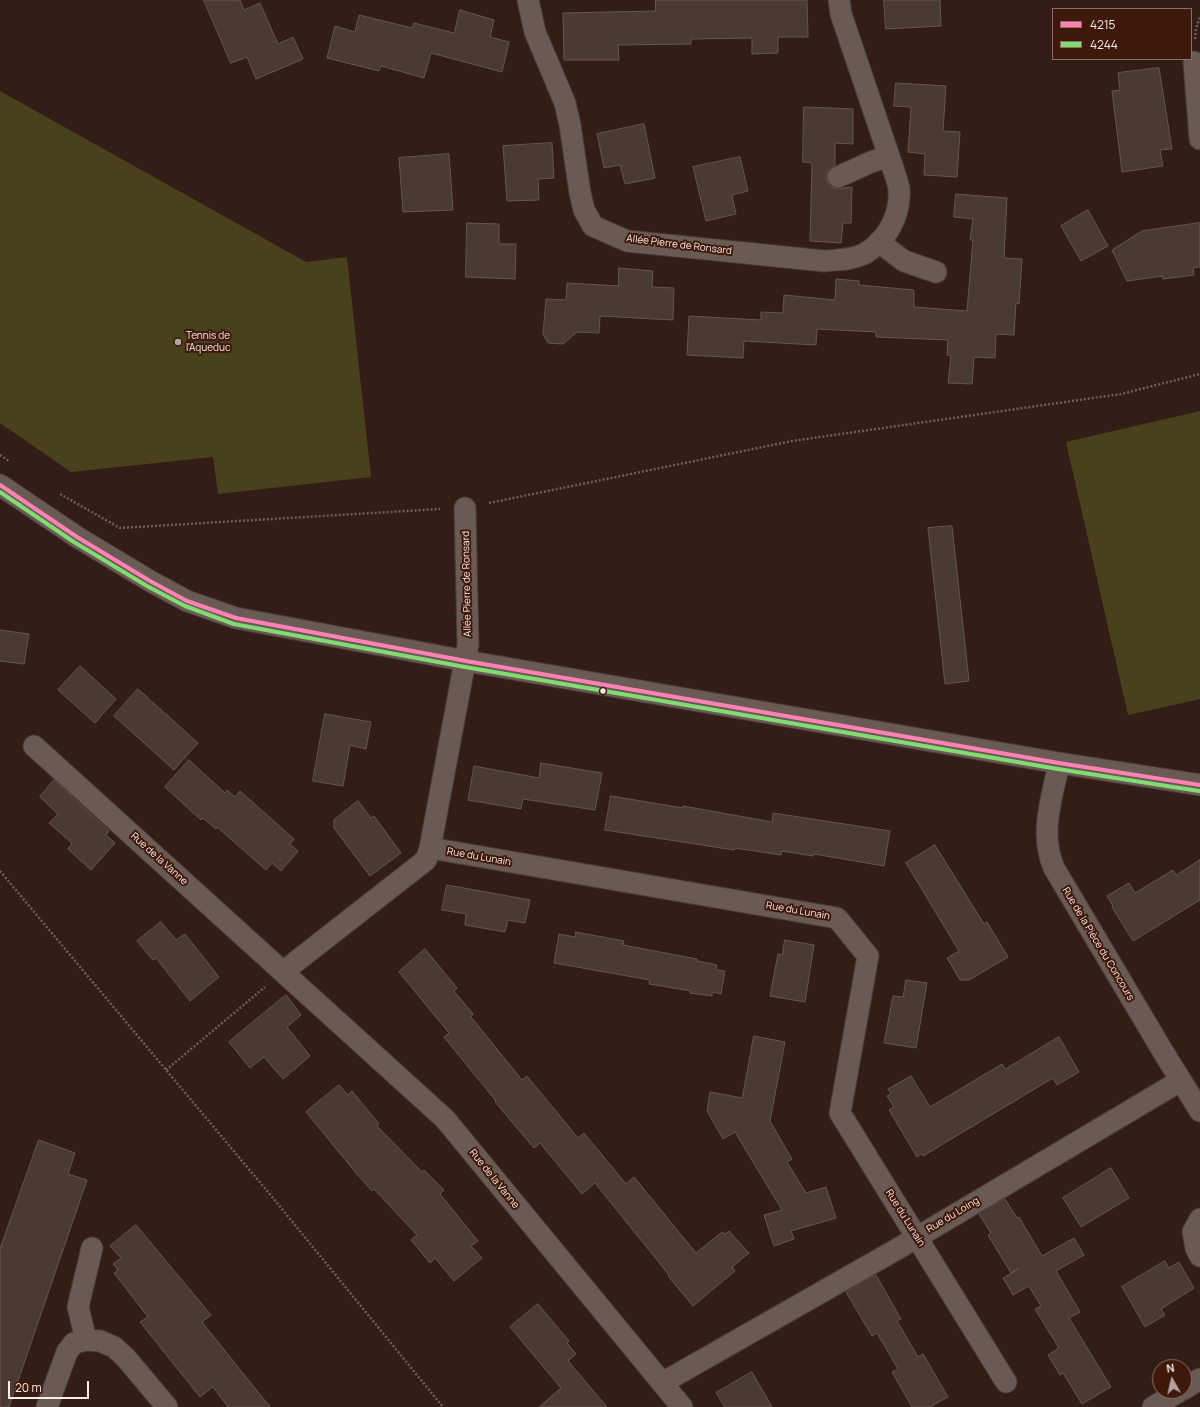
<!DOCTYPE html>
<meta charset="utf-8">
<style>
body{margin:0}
#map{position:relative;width:1200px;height:1407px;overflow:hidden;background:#321e17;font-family:Manrope,sans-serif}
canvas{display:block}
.legend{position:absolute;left:1052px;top:8px;width:140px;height:52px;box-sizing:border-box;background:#3e190b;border:1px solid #8a6d63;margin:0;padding:5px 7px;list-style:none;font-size:12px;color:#fcece7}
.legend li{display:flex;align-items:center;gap:8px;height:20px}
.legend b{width:20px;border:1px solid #8a6d63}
.north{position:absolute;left:1152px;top:1359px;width:40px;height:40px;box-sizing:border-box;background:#3e190b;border:1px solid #8a6d63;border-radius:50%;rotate:352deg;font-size:11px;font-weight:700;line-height:16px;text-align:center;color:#fcece7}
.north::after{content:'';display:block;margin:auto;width:14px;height:18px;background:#b5a49e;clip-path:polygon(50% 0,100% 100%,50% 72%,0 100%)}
.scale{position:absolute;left:8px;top:1381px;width:81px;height:18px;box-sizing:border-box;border:2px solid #fcece7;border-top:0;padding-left:5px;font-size:12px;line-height:14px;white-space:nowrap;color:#fcece7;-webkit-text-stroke:3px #3e190b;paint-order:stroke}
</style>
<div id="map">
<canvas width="1200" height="1407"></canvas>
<ul class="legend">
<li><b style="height:5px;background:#ff82b4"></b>4215</li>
<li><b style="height:5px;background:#82dc73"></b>4244</li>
</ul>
<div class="north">N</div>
<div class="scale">20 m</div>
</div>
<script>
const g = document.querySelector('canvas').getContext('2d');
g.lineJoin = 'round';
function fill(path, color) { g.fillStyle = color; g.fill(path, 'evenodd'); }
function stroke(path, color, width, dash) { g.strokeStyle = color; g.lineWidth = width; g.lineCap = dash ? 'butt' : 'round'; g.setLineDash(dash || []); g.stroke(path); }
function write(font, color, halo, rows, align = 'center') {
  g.font = font + ' Manrope,sans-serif'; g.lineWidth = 4; g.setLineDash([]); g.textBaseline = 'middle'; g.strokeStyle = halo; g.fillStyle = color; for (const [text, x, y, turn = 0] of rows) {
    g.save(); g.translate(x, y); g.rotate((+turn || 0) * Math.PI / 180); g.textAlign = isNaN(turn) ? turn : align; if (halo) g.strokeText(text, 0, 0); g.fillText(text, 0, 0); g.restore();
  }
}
fill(new Path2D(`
 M 0,91 L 306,262 L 347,257 L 371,477 L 218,494 L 213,457 L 71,472 L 0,423 Z
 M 1200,411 L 1200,699 L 1128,715 L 1066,442 Z`), '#48411b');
const building = new Path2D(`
 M 204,0 L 240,0 L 244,10 L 260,3 L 278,44 L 293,37 L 303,59 L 256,79 L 247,57 L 231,63 Z
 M 656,0 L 807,0 L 808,37 L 778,37 L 778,53 L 752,54 L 752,38 L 691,39 L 691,44 L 618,45 L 619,60 L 564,60 L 563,13 L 655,11 Z
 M 884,0 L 940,0 L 941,26 L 886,29 Z
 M 460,10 L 494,20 L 490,37 L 509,42 L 502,72 L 431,53 L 424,78 L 381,66 L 379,71 L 327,58 L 335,26 L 355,32 L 359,15 L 412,28 L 414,23 L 454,33 Z
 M 1159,68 L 1172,149 L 1160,150 L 1163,166 L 1122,172 L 1112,91 L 1120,90 L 1118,73 Z
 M 896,83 L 946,86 L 943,131 L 960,132 L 957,177 L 924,175 L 925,154 L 908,152 L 911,107 L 894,106 Z
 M 804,107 L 853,109 L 853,144 L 835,143 L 835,165 L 828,170 L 826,176 L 827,182 L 831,187 L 837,189 L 852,187 L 851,223 L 843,223 L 841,243 L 810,241 L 812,163 L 803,162 Z
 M 644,124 L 655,178 L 625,184 L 620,165 L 604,168 L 597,134 Z
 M 552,143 L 554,178 L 538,179 L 539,200 L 507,201 L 503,146 Z
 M 449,154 L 453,210 L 403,212 L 399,158 Z
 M 740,157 L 748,191 L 732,195 L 736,214 L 706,221 L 693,167 Z
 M 956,194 L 1007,198 L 1004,258 L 1022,259 L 1019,304 L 1016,303 L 1014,335 L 996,334 L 995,358 L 974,357 L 972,384 L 948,383 L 951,356 L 947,355 L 948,340 L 876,337 L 876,332 L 817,329 L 816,345 L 744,341 L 743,358 L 687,355 L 689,316 L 761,320 L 761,312 L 783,313 L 784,295 L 835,300 L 836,279 L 859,281 L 859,285 L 914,290 L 914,307 L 967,311 L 973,240 L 970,240 L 973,219 L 954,217 Z
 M 1088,210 L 1108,246 L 1081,261 L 1061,226 Z
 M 467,223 L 499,224 L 499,244 L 516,244 L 515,279 L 466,277 Z
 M 1200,223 L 1200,267 L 1193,268 L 1194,275 L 1163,279 L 1163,276 L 1127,281 L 1112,250 L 1142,231 Z
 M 619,268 L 653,271 L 652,287 L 674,288 L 673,320 L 600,316 L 599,333 L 577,332 L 563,344 L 548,343 L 543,334 L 546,299 L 566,300 L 567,283 L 618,286 Z
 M 952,526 L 969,681 L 945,684 L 928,528 Z
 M 0,630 L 29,634 L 24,664 L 0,661 Z
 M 80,666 L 116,699 L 95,723 L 58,690 Z
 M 138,689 L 198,743 L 174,770 L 114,716 Z
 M 325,714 L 371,722 L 366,749 L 350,745 L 343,786 L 313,781 Z
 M 189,760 L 225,793 L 227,790 L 235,797 L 240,791 L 294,839 L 290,844 L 298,851 L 281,871 L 272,863 L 266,870 L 217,827 L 216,829 L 203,818 L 201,820 L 165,787 Z
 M 541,763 L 602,773 L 595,810 L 523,799 L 521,809 L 468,800 L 474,766 L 539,778 Z
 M 54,780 L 109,831 L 106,835 L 115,843 L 91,870 L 68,849 L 72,843 L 49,823 L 58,814 L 40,797 Z
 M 611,796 L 683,808 L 683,806 L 772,822 L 773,813 L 890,831 L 884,866 L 814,854 L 813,856 L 782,851 L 781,855 L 735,848 L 734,850 L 605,830 Z
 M 358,801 L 371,818 L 374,816 L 401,853 L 370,876 L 334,828 L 334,820 Z
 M 935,845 L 984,924 L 987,922 L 1008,957 L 969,980 L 960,980 L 947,958 L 959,951 L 906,863 Z
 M 1200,860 L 1200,900 L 1133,941 L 1112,907 L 1113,906 L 1107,896 L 1129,883 L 1135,893 L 1173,870 L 1176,875 Z
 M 447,885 L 530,900 L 525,923 L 508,920 L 505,932 L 465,925 L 466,914 L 442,910 Z
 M 161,922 L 176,940 L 185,934 L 219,977 L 190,1001 L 156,958 L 153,960 L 137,941 Z
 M 576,932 L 624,941 L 623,945 L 697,959 L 697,961 L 717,965 L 716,970 L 725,971 L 721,994 L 712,992 L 712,996 L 690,993 L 691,991 L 649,984 L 650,980 L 554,963 L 559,934 L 575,937 Z
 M 785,940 L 814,945 L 805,1002 L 770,996 L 778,954 L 782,955 Z
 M 425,949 L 457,988 L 454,991 L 473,1014 L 471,1017 L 522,1080 L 527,1076 L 578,1138 L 584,1133 L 626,1184 L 634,1177 L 696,1253 L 722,1232 L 725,1234 L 729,1231 L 749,1253 L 732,1267 L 735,1271 L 693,1306 L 668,1276 L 669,1275 L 595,1183 L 582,1194 L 540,1143 L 534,1148 L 495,1102 L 496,1101 L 444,1037 L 449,1033 L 399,972 Z
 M 906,980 L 927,983 L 916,1048 L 884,1043 L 893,996 L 903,997 Z
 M 286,995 L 301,1015 L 287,1027 L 310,1056 L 283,1079 L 264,1057 L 250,1068 L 229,1042 Z
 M 754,1036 L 785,1042 L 770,1121 L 792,1159 L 787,1162 L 806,1193 L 826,1187 L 836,1218 L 791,1231 L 794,1239 L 774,1246 L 764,1215 L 782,1210 L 735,1132 L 723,1139 L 707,1111 L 710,1092 L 742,1098 Z
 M 1059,1037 L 1079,1072 L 1057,1085 L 1053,1078 L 923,1156 L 921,1154 L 917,1157 L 889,1110 L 894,1107 L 887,1096 L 891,1094 L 888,1089 L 911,1076 L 930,1107 L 1002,1064 L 1005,1069 Z
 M 339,1085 L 348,1095 L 352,1091 L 379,1124 L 377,1126 L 422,1172 L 424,1170 L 444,1190 L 440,1194 L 478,1241 L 471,1246 L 482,1258 L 454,1281 L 435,1258 L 430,1263 L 411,1240 L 417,1235 L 374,1189 L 372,1191 L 356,1173 L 306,1112 Z
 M 39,1140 L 75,1153 L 68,1174 L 87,1180 L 9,1407 L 0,1407 L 0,1249 Z
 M 1111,1168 L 1129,1198 L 1081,1227 L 1063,1198 Z
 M 1005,1199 L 1017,1218 L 1019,1217 L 1042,1256 L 1074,1238 L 1084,1255 L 1056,1271 L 1080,1312 L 1069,1318 L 1111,1387 L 1082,1404 L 1063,1373 L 1060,1375 L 1048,1355 L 1059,1348 L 1035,1309 L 1041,1306 L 1029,1286 L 1013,1295 L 1003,1278 L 1019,1269 L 1018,1268 L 1011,1273 L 988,1235 L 991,1233 L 979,1214 Z
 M 136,1225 L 211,1315 L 202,1322 L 270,1407 L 228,1407 L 213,1387 L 200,1397 L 140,1322 L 148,1317 L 114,1273 L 118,1270 L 113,1264 L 121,1258 L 110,1246 Z
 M 1165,1261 L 1169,1268 L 1179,1262 L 1194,1288 L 1161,1309 L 1165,1315 L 1145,1327 L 1122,1287 Z
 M 876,1275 L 901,1319 L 897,1321 L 918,1357 L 923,1354 L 948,1397 L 930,1407 L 912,1407 L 892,1372 L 898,1369 L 877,1333 L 872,1336 L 846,1292 Z
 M 538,1304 L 569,1341 L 567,1343 L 576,1354 L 568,1361 L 607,1407 L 539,1407 L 561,1388 L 510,1327 Z
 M 752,1372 L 772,1407 L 725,1407 L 716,1393 Z`);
fill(building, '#493a32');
stroke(building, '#66564d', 1);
const street = new Path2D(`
 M 528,0 L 535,32 L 565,103 L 570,125 L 580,193 L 584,210 L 593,226 L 627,241 L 824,261 C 838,260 851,260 864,254 C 887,241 901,215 899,189 C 898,182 895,175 893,168 L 841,14 L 839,0
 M 1194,62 L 1200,139
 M 838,177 L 871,162 L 889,156
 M 879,242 L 904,261 L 936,272
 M 0,485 L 77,537 L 150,581 L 187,601 L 236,618 L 466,661 L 1059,763 L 1200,785
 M 34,746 L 445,1119 L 682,1407
 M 1059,763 C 1052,798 1039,834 1054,868 L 1165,1055 L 1200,1111
 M 430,848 L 837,918 L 868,956 L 840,1113 L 1006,1382
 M 284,971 L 426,860 L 430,848 L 468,645 L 465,508
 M 1200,1219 L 1193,1232 L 1196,1248 L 1200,1256
 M 86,1340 L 78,1307 L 92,1248
 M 662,1383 L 899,1248 L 1180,1081
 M 1184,1389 L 1200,1379
 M 47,1407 L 67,1352 L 74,1343 L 86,1340 L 100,1341 L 114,1347 L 126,1358 L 167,1407
 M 1153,1407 L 1180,1391`);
stroke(street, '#4b3b37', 23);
stroke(new Path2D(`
 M 1195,39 L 1196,29 L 1200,16
 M 0,455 L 9,461
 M 60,494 L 120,528 L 440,509
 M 489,503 L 792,441 L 1121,394 L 1200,374
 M 0,871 L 273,1198 L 443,1407
 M 166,1070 L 265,987`), '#6e5f5a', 2.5, [2, 2]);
stroke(street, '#695a53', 21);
stroke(new Path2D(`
 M 0,485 L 77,537 L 150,581 L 187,601 L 236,618 L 466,661 L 1059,763 L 1200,785`), '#ff82b4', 4);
stroke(new Path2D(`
 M 0,492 L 74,542 L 147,586 L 185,606 L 234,624 L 465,667 L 1058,769 L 1199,791`), '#82dc73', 4);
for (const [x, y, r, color] of [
 [178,342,4,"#b5a49e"],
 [603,691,3.5,"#fcece7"]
]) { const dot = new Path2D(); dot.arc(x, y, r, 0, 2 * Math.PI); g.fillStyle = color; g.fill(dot); stroke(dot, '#3e190b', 1.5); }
write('10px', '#fcece7', '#3e190b', [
 ["Allée Pierre de Ronsard",679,245,7],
 ["Allée Pierre de Ronsard",467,584,-91],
 ["Rue du Lunain",479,857,10],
 ["Rue de la Vanne",159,859,42],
 ["Rue du Lunain",798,911,10],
 ["Rue de la Pièce du Concours",1098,944,59],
 ["Rue de la Vanne",494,1179,51],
 ["Rue du Loing",953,1215,-31],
 ["Rue du Lunain",905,1218,58]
]);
write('10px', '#fcece7', '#3e190b', [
 ["Tennis de",186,336],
 ["l'Aqueduc",186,348]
], 'left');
</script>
